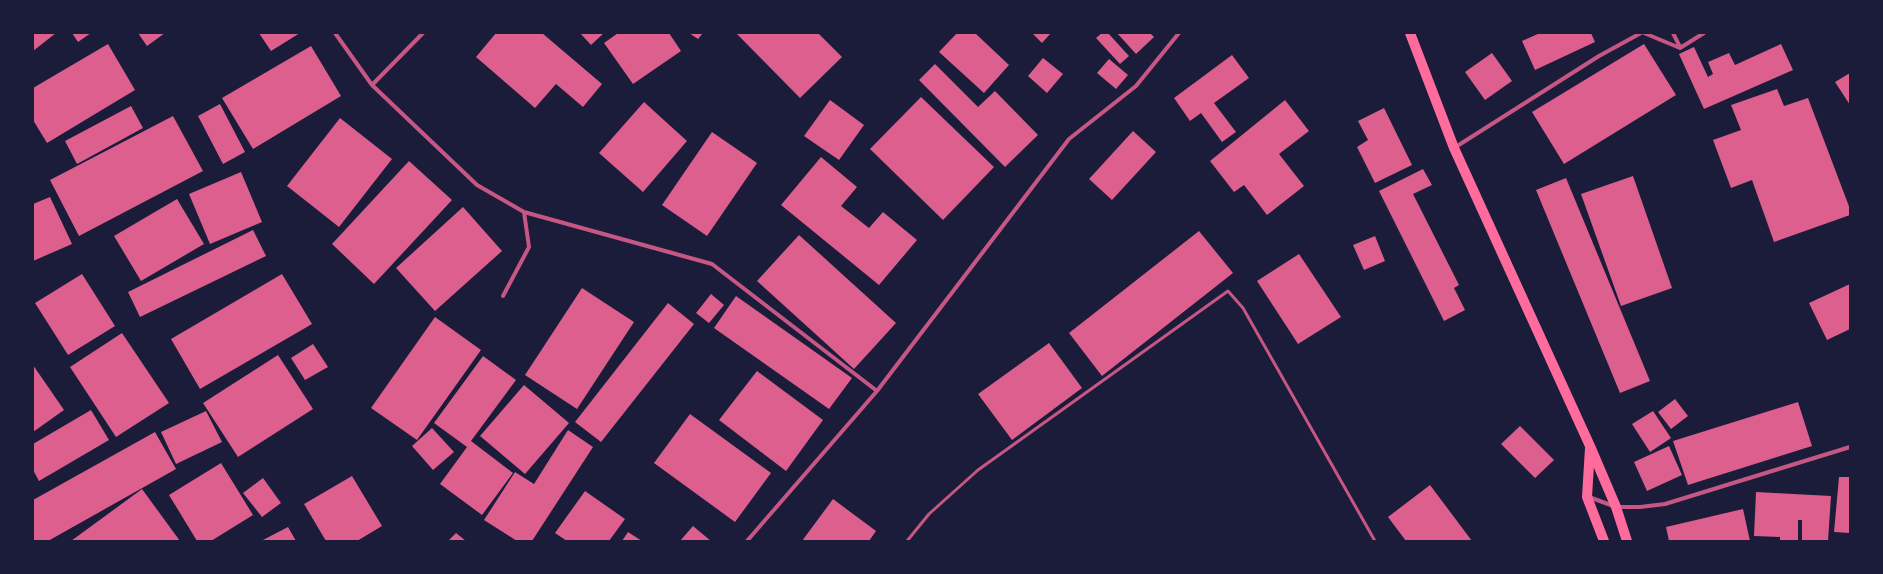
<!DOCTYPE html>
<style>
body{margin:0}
#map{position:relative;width:1883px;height:574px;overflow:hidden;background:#1b1b3a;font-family:Poppins,sans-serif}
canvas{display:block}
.frame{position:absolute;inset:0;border:34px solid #1b1b3a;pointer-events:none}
</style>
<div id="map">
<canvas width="1883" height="574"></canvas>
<div class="frame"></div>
</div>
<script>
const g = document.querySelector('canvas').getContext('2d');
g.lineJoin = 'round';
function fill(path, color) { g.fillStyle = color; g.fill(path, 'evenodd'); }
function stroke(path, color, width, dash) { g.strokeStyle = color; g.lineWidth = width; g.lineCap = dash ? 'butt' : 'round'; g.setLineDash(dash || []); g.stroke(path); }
fill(new Path2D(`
 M 33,33 L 56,33 L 33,51 Z
 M 72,33 L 91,33 L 78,42 Z
 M 138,33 L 165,33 L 147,46 Z
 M 259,33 L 300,33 L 271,51 Z
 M 496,33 L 542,33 L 602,84 L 583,107 L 556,84 L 535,108 L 476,57 Z
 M 580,33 L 604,33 L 591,45 Z
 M 618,33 L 669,33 L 681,51 L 633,84 L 604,43 Z
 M 689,33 L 703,33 L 698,39 Z
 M 736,33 L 818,33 L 842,57 L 800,98 Z
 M 957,33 L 975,33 L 1009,65 L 984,93 L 939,52 Z
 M 1032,33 L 1051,33 L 1042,43 Z
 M 1102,33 L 1108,33 L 1129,56 L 1120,64 L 1096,38 Z
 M 1117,33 L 1150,33 L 1154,37 L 1136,54 Z
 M 1540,33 L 1591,33 L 1595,42 L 1535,70 L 1522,41 Z
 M 108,44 L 135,90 L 47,143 L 33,120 L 33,88 Z
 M 1644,44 L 1676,95 L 1564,164 L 1532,112 Z
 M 1781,44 L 1793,70 L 1704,109 L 1679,54 L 1694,47 L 1708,77 L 1713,74 L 1708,62 L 1729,53 L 1735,65 Z
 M 311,46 L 341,96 L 253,149 L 222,98 Z
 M 1492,53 L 1512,81 L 1485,100 L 1465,72 Z
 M 1232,55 L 1249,78 L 1214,103 L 1236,132 L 1222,142 L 1201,113 L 1190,121 L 1174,98 Z
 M 1043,58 L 1063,74 L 1047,93 L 1028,76 Z
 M 1109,59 L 1128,75 L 1116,89 L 1097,73 Z
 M 935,64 L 978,107 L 995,91 L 1038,135 L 1005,167 L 919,80 Z
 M 1850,73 L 1850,105 L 1835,82 Z
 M 1777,89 L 1784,106 L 1808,98 L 1850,209 L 1850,215 L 1774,242 L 1752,180 L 1731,188 L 1713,140 L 1741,130 L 1731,105 Z
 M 921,97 L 994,167 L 943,220 L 870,149 Z
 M 830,100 L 864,125 L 839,160 L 804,136 Z
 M 1285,100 L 1309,131 L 1279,154 L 1304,186 L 1267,215 L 1244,185 L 1234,192 L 1210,161 Z
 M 644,102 L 687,141 L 643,192 L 599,153 Z
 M 220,104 L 245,152 L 223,164 L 198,116 Z
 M 131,106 L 143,128 L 77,164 L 65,141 Z
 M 1384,108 L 1412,165 L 1375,183 L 1357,147 L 1368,140 L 1358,121 Z
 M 173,116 L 203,171 L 79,236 L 50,180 Z
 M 340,118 L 392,159 L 339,227 L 287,186 Z
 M 1133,131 L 1156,152 L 1112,200 L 1089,179 Z
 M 712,132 L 757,163 L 707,236 L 662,205 Z
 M 821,157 L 857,187 L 841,206 L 869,228 L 883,212 L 917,240 L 879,285 L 781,205 Z
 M 409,161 L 452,200 L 374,284 L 332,244 Z
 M 1423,169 L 1432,185 L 1413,194 L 1459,285 L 1454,288 L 1465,310 L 1444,321 L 1379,191 Z
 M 241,172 L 262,222 L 210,244 L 189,194 Z
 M 1633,176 L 1672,288 L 1621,306 L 1581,194 Z
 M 1566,178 L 1650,381 L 1620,393 L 1536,190 Z
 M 50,197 L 72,244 L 33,261 L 33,204 Z
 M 177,199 L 204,244 L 141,281 L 114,236 Z
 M 463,207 L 502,251 L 435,311 L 396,268 Z
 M 253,230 L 266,256 L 140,317 L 128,292 Z
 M 1199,231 L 1233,273 L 1102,376 L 1069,333 Z
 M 799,235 L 896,323 L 854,369 L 757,281 Z
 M 1375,236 L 1385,261 L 1364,270 L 1353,245 Z
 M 1299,254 L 1341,317 L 1298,344 L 1257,281 Z
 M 82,274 L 115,326 L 68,355 L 35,303 Z
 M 282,274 L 312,324 L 200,389 L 171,339 Z
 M 1850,284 L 1850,329 L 1827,340 L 1809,303 Z
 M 582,288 L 634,322 L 577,409 L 525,375 Z
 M 711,294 L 724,305 L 709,323 L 696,313 Z
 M 736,296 L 852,378 L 829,409 L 714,328 Z
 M 668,303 L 694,324 L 601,442 L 575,422 Z
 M 435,317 L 481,350 L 417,440 L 371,408 Z
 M 122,333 L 169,403 L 116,437 L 70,367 Z
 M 1049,343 L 1082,388 L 1012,440 L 978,394 Z
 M 313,344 L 328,367 L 305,380 L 291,358 Z
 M 278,355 L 313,409 L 238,457 L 203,403 Z
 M 483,356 L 516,380 L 471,441 L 513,473 L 482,515 L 440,484 L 467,447 L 434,423 Z
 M 33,365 L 64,410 L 33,432 Z
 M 757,371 L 823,420 L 786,471 L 719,420 Z
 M 524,385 L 569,423 L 525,474 L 480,436 Z
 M 1675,399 L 1688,416 L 1671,429 L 1658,412 Z
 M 1798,402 L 1812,446 L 1688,485 L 1673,441 Z
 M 91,410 L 109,440 L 39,481 L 33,470 L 33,444 Z
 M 206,411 L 222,442 L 176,464 L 161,432 Z
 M 1653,411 L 1671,438 L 1650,452 L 1632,424 Z
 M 690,414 L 771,473 L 735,522 L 654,463 Z
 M 1520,426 L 1554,460 L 1535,478 L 1501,444 Z
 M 432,428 L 454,452 L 433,470 L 412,446 Z
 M 568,430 L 593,447 L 532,541 L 517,541 L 484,520 L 515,472 L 534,484 Z
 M 155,432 L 176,469 L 48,541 L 33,541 L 33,500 Z
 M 1669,446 L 1682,475 L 1647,491 L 1634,462 Z
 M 221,463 L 253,515 L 211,541 L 197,541 L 169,495 Z
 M 352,476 L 382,526 L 357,541 L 326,541 L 304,504 Z
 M 1839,477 L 1850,477 L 1850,533 L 1834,532 Z
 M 263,478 L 281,503 L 262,517 L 243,493 Z
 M 1430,485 L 1472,541 L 1406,541 L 1388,517 Z
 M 142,489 L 180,541 L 71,541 Z
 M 585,491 L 625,519 L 609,541 L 567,541 L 555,533 Z
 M 1756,492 L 1831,496 L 1828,541 L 1802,540 L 1802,520 L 1798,520 L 1798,541 L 1780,541 L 1780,537 L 1754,536 Z
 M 833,499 L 876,531 L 869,541 L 802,541 Z
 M 1743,509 L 1750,541 L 1669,541 L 1666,527 Z
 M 693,526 L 711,541 L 680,541 Z
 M 288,527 L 296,541 L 261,541 Z
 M 628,532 L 642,541 L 622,541 Z
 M 456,533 L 466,541 L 448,541 Z`), '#dd5f8e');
stroke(new Path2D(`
 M 907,541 L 929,514 L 978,470 L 1228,291 L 1243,308 L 1375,541`), '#c65784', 3);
stroke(new Path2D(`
 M 335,33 L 372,85 L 477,185 L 524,212 L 529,247 L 503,296
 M 1644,33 L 1680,48 L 1704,33
 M 1673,33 L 1680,47
 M 372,85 L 423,33
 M 1454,148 L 1599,56 L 1641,33
 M 524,212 L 712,264 L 877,391
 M 1589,497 L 1616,507 L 1640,507 L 1665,504 L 1850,447
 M 747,541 L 877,391 L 1069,139 L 1136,86 L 1179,33`), '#c65784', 4);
stroke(new Path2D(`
 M 1410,33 L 1454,148 L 1590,446 L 1616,507 L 1627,541
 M 1590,448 L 1587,497 L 1604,541`), '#ff6b9d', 10);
</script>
